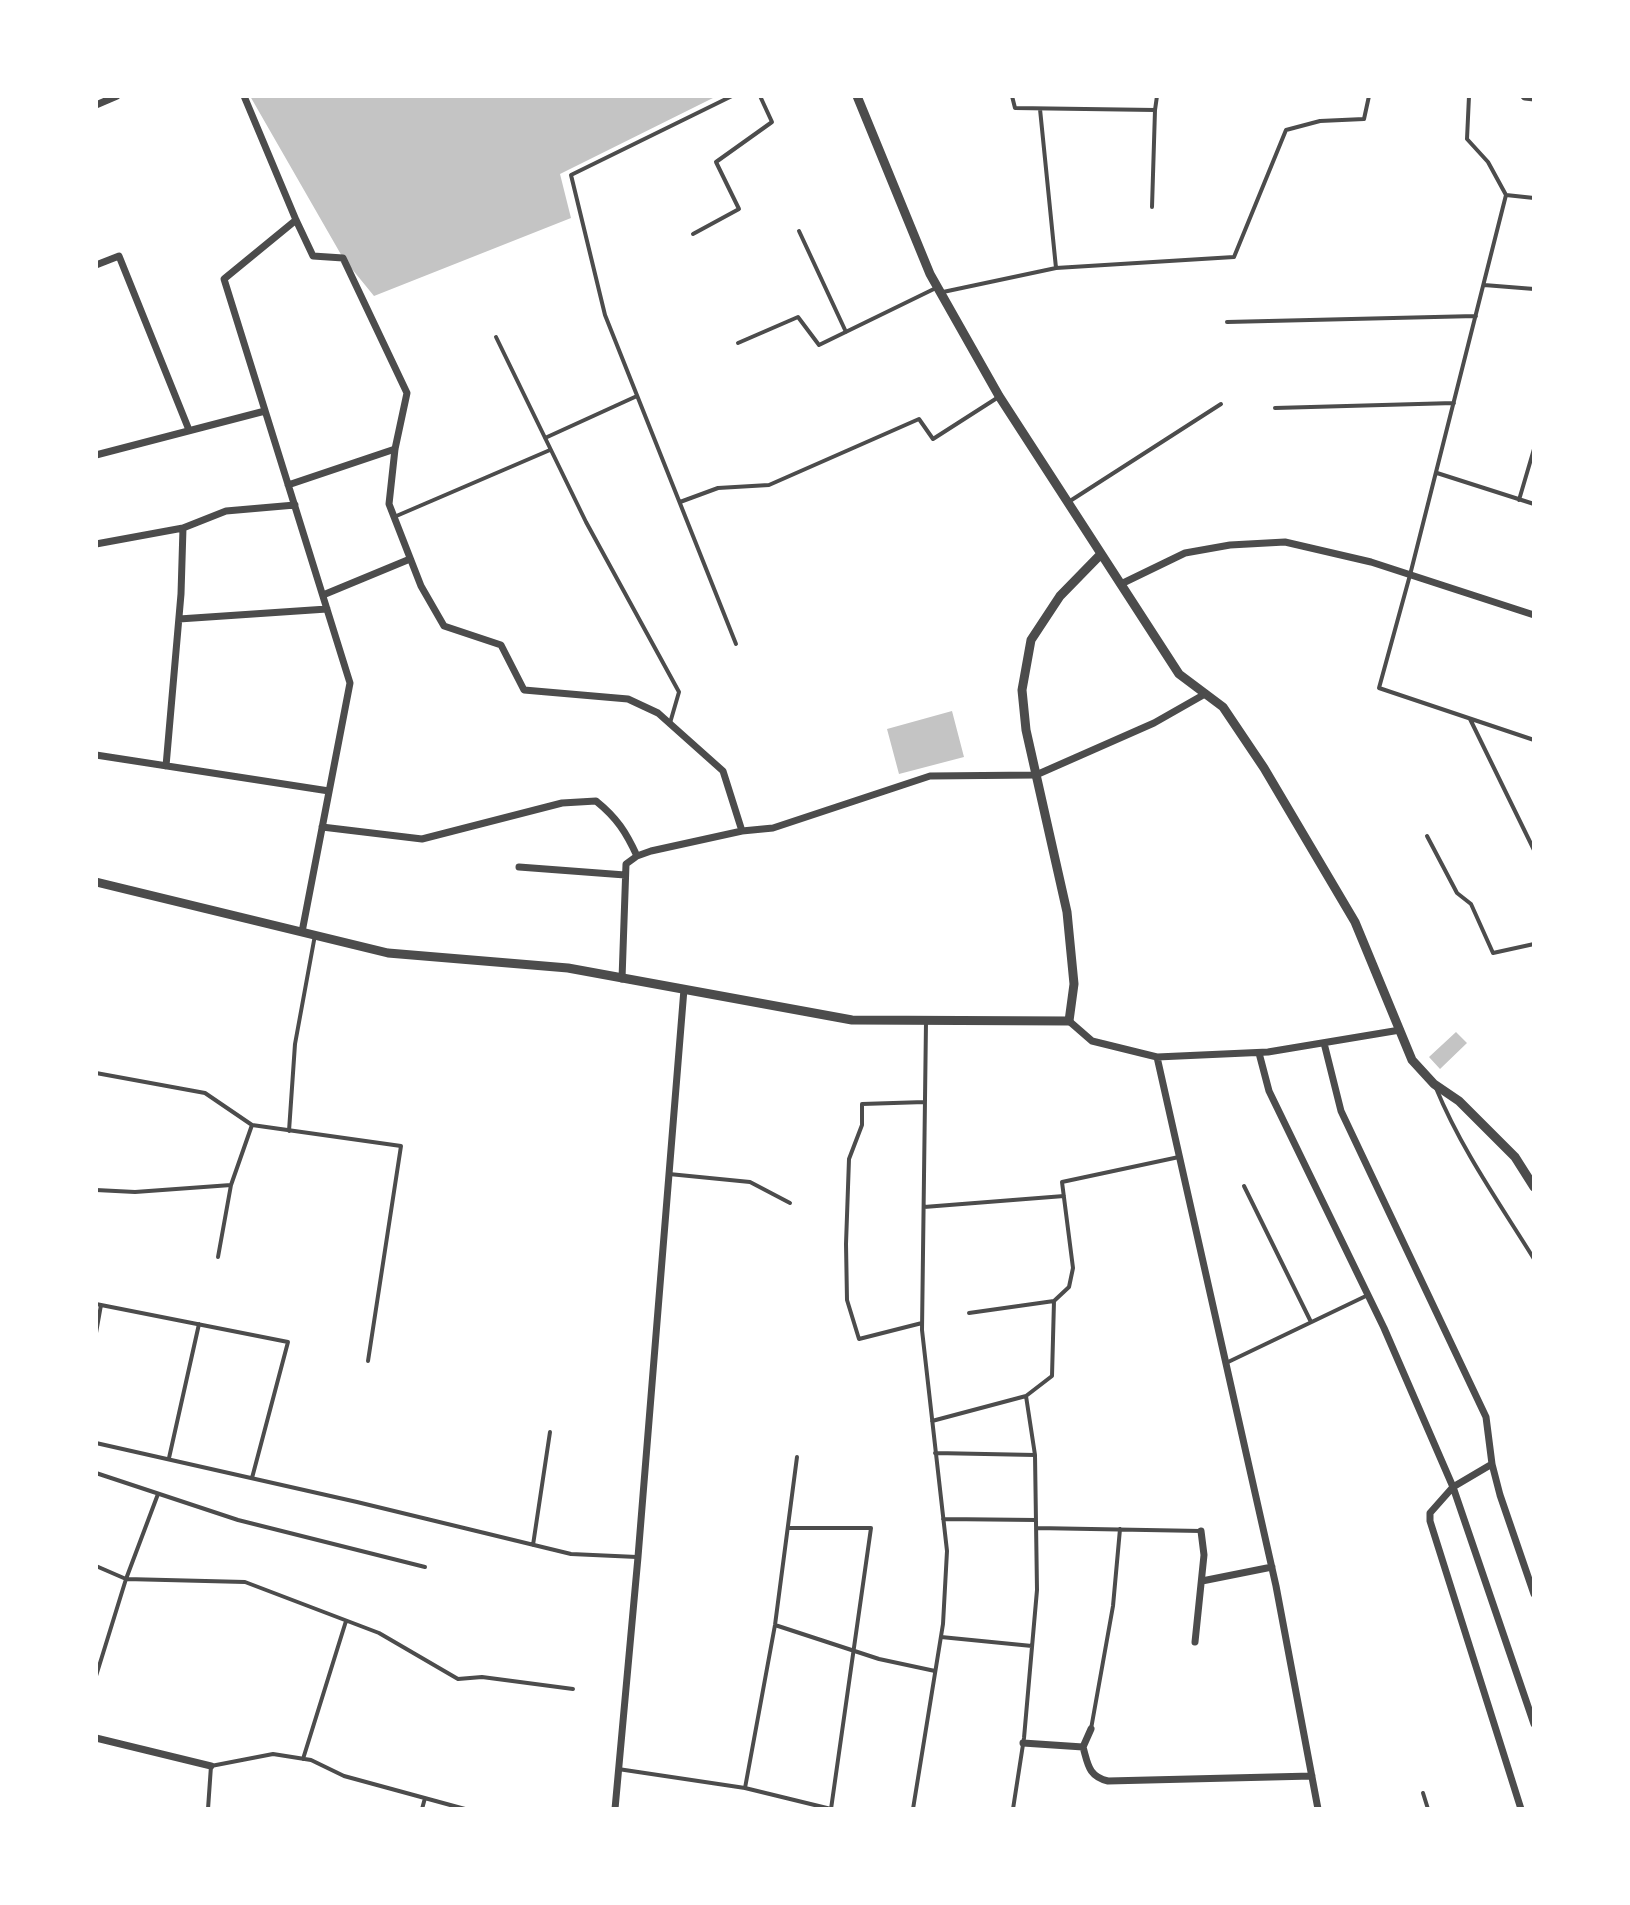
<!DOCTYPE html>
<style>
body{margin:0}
#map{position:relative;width:1630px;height:1905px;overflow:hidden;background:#fff;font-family:"Fira Sans Condensed",sans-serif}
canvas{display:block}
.frame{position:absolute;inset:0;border:98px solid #fff;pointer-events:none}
</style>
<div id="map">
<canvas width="1630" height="1905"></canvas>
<div class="frame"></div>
</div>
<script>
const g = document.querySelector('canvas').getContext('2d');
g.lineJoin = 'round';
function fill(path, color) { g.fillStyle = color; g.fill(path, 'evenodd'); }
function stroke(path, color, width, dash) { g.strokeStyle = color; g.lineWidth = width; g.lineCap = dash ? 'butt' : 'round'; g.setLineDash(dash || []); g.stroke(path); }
fill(new Path2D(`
 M 250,96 L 717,96 L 560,174 L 571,218 L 374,296 L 343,258 Z
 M 952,711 L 964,757 L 899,774 L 887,729 Z
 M 1456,1032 L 1467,1043 L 1440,1069 L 1429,1057 Z`), '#c4c4c4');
stroke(new Path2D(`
 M 732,96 L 571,175 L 605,315 L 736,644
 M 1012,96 L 1015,108 L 1155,110
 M 1469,96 L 1467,139 L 1488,162 L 1506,195 L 1410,575 L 1379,688 L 1534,740
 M 1040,109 L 1056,268
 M 1506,195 L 1534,198
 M 1152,207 L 1155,110 L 1157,96
 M 799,231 L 846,332
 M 693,234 L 739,209 L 716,162 L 772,122 L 760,96
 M 1484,285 L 1534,289
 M 943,292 L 1056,268 L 1234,257 L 1286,130 L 1320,121 L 1364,119 L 1369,96
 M 1227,322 L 1476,316
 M 496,337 L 586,522 L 679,692 L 670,723
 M 738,343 L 798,317 L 819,345 L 938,287
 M 1275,408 L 1454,403
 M 545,438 L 637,396
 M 1437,473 L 1534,504
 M 1519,500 L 1534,449
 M 1070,501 L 1221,404
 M 680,502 L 718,488 L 769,485 L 919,419 L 933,439 L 997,398
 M 394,517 L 550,450
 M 1470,719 L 1534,850
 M 1427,836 L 1457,893 L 1471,904 L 1493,953 L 1534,944
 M 96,1073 L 205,1093 L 252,1125 L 401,1146 L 368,1361
 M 1436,1088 C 1461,1149 1500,1204 1534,1259
 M 289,1131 L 295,1044 L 315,935
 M 669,1174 L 750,1182 L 790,1203
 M 1244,1186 L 1311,1322
 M 96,1190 L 135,1192 L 231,1185
 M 924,1207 L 1064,1196
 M 218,1257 L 231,1185 L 252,1125
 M 96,1304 L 288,1342 L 252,1478
 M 969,1313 L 1054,1301
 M 922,1323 L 859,1339 L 847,1300 L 846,1244 L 849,1159 L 862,1125 L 862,1104 L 925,1102
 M 96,1333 L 101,1305
 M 1226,1363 L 1368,1295
 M 932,1421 L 1026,1396 L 1052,1376 L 1054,1301 L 1069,1287 L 1073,1268 L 1062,1182 L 1179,1157
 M 96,1443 L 357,1502 L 571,1554 L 637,1557
 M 935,1453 L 1035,1455
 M 169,1458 L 199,1324
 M 96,1473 L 238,1520 L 425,1567
 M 943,1519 L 1036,1520
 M 788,1528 L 871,1528 L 831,1809
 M 1036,1528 L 1201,1531
 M 533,1545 L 550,1432
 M 96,1566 L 126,1579 L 158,1494
 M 775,1625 L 879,1659 L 935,1671
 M 941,1637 L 1032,1646
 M 96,1676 L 126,1579 L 245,1582 L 379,1633 L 458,1679 L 482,1677 L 573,1689
 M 1091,1729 L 1113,1606 L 1120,1529
 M 303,1759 L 346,1621
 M 618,1769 L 745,1788 L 831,1809
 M 745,1788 L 775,1625 L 797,1457
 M 1423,1793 L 1428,1809
 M 208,1809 L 211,1766 L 273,1754 L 311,1760 L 344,1776 L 465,1809
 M 422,1809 L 425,1798
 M 913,1809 L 943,1624 L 947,1551 L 922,1330 L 926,1022
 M 1013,1809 L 1024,1738 L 1037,1590 L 1035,1455 L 1026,1396`), '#4c4c4c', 4);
stroke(new Path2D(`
 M 244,96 L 296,220 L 313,256 L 343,258 L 407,393 L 395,449 L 389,504 L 421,586 L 444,626 L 501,645 L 524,690 L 628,699 L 658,713 L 723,771 L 742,831
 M 96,105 L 117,96
 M 296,220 L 224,279 L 350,683 L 302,932
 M 96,265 L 119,256 L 189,430
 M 96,455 L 265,411
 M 288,485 L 395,449
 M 96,544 L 183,528 L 226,511 L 295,505
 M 1121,584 L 1185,553 L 1230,545 L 1285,542 L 1371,562 L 1534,615
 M 323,595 L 410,559
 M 179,619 L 327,609
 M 96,755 L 329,791
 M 166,766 L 181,594 L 183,528
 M 322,827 L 422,839 L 562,803 L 596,801 C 617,818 626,832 637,856
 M 519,867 L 625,875
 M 622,979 L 626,864 L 637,856 L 651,851 L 742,831 L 773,828 L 930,776 L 1036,775 L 1154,723 L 1205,694
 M 1069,1021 L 1092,1041 L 1157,1057 L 1268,1052 L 1400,1030
 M 1324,1043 L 1341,1111 L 1486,1417 L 1492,1464 L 1500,1495 L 1534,1594
 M 1259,1053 L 1269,1091 L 1384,1328 L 1453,1487 L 1534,1724
 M 1157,1057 L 1276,1586 L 1318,1809
 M 1492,1464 L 1453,1487 L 1430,1513 L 1430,1521 L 1521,1809
 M 1202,1581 L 1272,1567
 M 1195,1642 L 1204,1555 L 1201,1531
 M 96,1738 L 211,1766
 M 1023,1743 L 1083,1747 L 1091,1729
 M 1083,1747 C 1088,1764 1088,1776 1108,1781 L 1312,1776
 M 615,1809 L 638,1557 L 684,989`), '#4c4c4c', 7);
stroke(new Path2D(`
 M 857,96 L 930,274 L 999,396 L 1179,674 L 1223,707 L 1264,768 L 1355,922 L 1412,1060 L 1434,1084 L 1459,1101 L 1515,1157 L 1534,1187
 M 1525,96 L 1534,97
 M 96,882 L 388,953 L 568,968 L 852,1020 L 1069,1021 L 1074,984 L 1067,912 L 1026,730 L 1022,690 L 1031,640 L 1060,596 L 1101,554`), '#4c4c4c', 9);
</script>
